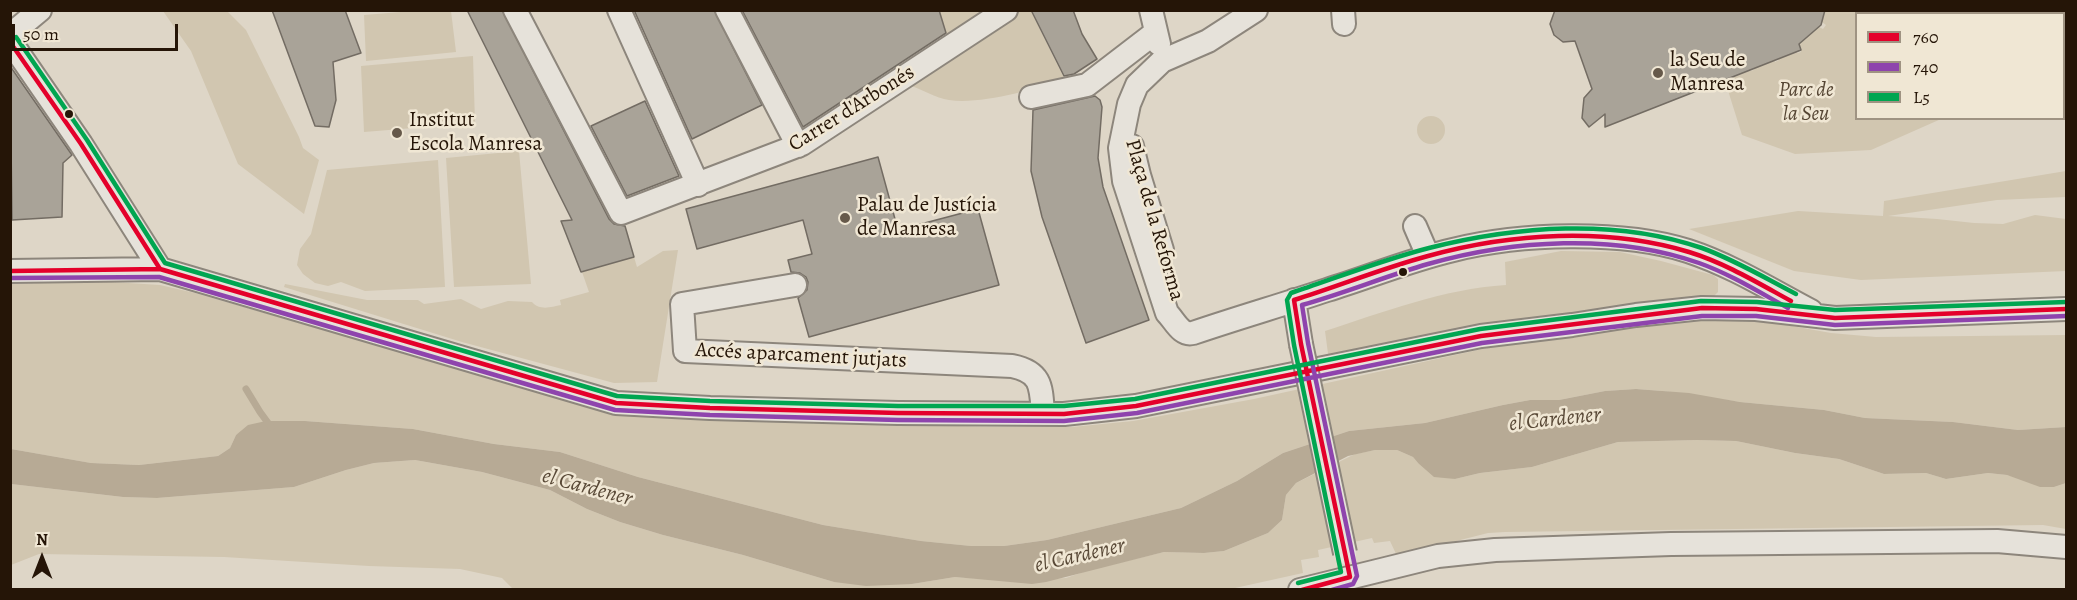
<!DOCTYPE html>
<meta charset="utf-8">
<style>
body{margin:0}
#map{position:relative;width:2077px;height:600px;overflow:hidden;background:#ded6c7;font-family:Alegreya,serif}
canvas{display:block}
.frame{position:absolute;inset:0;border:12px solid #251507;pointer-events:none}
.legend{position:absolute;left:1855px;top:12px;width:210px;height:108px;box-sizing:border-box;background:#f0e7d4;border:2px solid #9f9382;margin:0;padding:8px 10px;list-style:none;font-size:18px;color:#251507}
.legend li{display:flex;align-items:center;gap:12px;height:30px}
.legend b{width:30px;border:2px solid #9f9382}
.north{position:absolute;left:12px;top:528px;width:60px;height:60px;-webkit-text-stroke:4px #f0e7d4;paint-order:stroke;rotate:0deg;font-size:16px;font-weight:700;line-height:24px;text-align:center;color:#251507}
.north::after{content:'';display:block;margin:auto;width:21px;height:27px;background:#251507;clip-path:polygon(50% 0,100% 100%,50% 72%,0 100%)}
.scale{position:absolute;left:12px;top:24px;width:166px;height:27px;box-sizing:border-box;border:3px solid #251507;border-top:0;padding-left:8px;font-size:18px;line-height:21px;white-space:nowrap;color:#251507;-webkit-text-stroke:4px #f0e7d4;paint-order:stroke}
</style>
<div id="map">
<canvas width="2077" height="600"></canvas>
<div class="frame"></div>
<ul class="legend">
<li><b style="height:8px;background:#e4002b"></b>760</li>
<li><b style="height:8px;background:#8e44ad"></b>740</li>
<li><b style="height:8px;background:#00a651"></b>L5</li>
</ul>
<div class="north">N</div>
<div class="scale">50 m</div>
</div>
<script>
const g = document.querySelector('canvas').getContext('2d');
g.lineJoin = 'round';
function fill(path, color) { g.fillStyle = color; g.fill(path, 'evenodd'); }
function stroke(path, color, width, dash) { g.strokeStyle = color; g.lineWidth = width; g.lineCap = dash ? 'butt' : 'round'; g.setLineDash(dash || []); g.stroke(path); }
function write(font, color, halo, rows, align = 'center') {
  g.font = font + ' Alegreya,serif'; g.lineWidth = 5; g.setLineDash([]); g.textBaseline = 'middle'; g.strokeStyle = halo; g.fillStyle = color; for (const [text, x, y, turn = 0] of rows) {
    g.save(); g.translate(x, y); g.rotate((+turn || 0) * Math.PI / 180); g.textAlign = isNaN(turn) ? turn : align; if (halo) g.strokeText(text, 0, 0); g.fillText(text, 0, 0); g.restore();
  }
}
fill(new Path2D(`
 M 425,10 L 451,11 L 456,52 L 366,61 L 364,15 Z
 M 939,10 L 990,11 L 947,37 Z
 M 1017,10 L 1031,11 L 1065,80 C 1034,89 980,105 949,100 C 936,98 921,89 909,85 Z
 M 163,11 L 227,11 L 246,30 L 299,137 L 303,148 L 319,160 L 304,214 L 238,164 L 191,51 Z
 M 1825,11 L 2008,11 L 2008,13 L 1856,14 L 1856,118 L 1941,119 L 1871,150 L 1795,154 L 1742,135 L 1725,81 L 1729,79 L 1727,74 L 1748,66 L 1750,71 L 1754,70 L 1752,64 L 1773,56 L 1775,62 L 1779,60 L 1777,55 L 1795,48 L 1797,53 L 1801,52 L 1799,44 L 1819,27 L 1823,29 L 1826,25 L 1822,22 Z
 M 473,56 L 475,123 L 364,132 L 361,66 Z
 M1417 130a14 14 0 1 1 28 0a14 14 0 1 1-28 0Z
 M 519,151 L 531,284 L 454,287 L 446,158 Z
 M 438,160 L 445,287 L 365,291 L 341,282 L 328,286 L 315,283 L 303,274 L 297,265 L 300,249 L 311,234 L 327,170 Z
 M 2066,171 L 2066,197 L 1997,200 L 1888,216 L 1937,219 L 1974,223 L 2003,224 L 2035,215 L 2066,219 L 2066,271 L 1861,280 L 1794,271 L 1689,229 L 1798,211 L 1883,216 L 1884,201 Z
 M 678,250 L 657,382 L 614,383 L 462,342 L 284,287 L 285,284 L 367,300 L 418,300 L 424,304 L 461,299 L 481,309 L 508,301 L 532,302 C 540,311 551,307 561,305 L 560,300 L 589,292 L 582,272 L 634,257 L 637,267 L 663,251 Z
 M 1561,251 L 1620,252 L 1661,261 L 1713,275 L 1718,279 L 1718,292 L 1714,296 L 1688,302 L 1329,361 L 1325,331 C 1384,312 1443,289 1506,285 L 1505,262 Z
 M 96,281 L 160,285 L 195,293 L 511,384 L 628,414 L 985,427 L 1072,427 L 1133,421 L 1254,399 L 1487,348 L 1602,331 L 1715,317 L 1747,318 L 1831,333 L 1876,337 L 2066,335 L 2066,427 L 2018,430 L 1953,422 L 1865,418 L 1824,410 L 1740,402 L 1663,391 L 1636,389 L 1605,391 L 1559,400 L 1530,400 L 1503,405 L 1425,423 L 1349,431 L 1283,453 L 1237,481 L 1181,508 L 1047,540 L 1004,546 L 971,546 L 921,541 L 823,525 L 638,477 L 560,452 L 494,444 L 413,429 L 305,421 L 266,421 L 236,435 L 230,448 L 218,456 L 139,465 L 91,463 L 11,449 L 11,284 Z
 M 1697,440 L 1736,441 L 1795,453 L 1839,459 L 1884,474 L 1926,473 L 1946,479 L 1988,473 L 2007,475 L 2054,487 L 2066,483 L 2066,529 L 2043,525 L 1505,532 L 1488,533 L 1397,556 L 1390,541 L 1374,543 L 1372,538 L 1318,550 L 1319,557 L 1301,560 L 1303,573 L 1226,590 L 514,590 L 502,578 L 460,569 L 369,566 L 224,557 L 39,554 L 11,565 L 11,484 L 123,497 L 157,498 L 294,487 L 346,470 L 374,463 L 415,460 L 482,472 L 550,490 L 587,509 L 620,522 L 663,535 L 743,555 L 834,582 L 912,584 L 955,577 L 1014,581 L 1066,578 L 1089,570 L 1164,552 L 1204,553 L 1224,551 L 1268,533 L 1282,520 L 1286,495 L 1296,483 L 1355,454 L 1375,450 L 1397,450 L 1413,457 L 1418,463 L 1455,479 L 1480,473 L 1532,467 L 1618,442 Z`), '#d1c6b0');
fill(new Path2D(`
 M 1636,389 L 1689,393 L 1740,402 L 1824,410 L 1865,418 L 1953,422 L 2018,430 L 2066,427 L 2066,483 L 2054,487 L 2040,487 L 2007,475 L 1988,473 L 1946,479 L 1926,473 L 1884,474 L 1839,459 L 1795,453 L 1736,441 L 1697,440 L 1618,442 L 1532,467 L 1480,473 L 1455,479 L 1434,477 L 1418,463 L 1413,457 L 1397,450 L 1375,450 L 1348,456 L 1296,483 L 1286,495 L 1282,520 L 1268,533 L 1224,551 L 1204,553 L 1164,552 L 1046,582 L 1032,584 L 955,577 L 912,584 L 866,586 L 834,582 L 743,555 L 663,535 L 620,522 L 587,509 L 550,490 L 482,472 L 415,460 L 374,463 L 346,470 L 294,487 L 157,498 L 123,497 L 11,484 L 11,449 L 91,463 L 139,465 L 218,456 L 230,448 L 236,435 L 248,425 L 266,421 L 305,421 L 413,429 L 494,444 L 560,452 L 638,477 L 823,525 L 921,541 L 971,546 L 1004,546 L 1047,540 L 1181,508 L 1237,481 L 1283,453 L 1349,431 L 1425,423 L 1503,405 L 1530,400 L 1559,400 L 1605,391 Z`), '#b7aa95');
stroke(new Path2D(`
 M 246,389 L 260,412 L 271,427`), '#b7aa95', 7);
const building = new Path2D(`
 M 272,10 L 345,10 L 361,53 L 333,62 L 336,100 L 329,127 L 315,126 Z
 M 467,10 L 502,10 L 609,219 L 614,224 L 625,226 L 634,257 L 581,272 L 561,221 L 572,220 Z
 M 634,10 L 714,10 L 762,105 L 692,139 Z
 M 742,10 L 939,10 L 946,33 L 803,127 Z
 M 1031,10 L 1073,10 L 1082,34 L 1097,59 L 1074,74 L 1064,76 Z
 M 1555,10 L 1825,10 L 1821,25 L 1799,44 L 1801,50 L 1605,127 L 1605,114 L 1589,127 L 1582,118 L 1584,98 L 1592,89 L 1575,41 L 1563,42 L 1554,35 L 1550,24 Z
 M 10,66 L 72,155 L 63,163 L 62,217 L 12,220 Z
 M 1095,96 L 1100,100 L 1102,107 L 1098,158 L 1103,187 L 1149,320 L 1086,343 L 1042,217 L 1031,171 L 1033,110 Z
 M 645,101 L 679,176 L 627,196 L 591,126 Z
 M 878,157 L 898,230 L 978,209 L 999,285 L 809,337 L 798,298 L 807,290 L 808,282 L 806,277 L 800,273 L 791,272 L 788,260 L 812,254 L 803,220 L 697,249 L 686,209 Z`);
fill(building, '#a9a398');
stroke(building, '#736c63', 1.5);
const minor = new Path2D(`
 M 515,10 L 621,213 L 802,144 L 1006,10
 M 619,10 L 698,185
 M 727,10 L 798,146
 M 1151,10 L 1159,44
 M 1256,10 L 1208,41 L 1162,61 L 1137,85 L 1129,104 L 1120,148 L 1124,181 L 1167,313 C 1175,321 1181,336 1193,333 C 1237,318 1282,305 1327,290 C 1369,277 1410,260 1453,250 C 1520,233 1622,230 1688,251 C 1731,265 1771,290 1811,311
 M 1343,10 L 1344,24
 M 10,35 L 40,10
 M 10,41 L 81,144 L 160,269
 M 1031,97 L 1087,85 L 1156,32
 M 1132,146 L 1139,175 L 1162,250
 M 1415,226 L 1428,256
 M 10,271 L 160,269 L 616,403 L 710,408 L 898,413 L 1064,414 L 1136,406 L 1481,336 L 1572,325 L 1636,315 L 1702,308 L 1756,309 L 1835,318 L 2066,309
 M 795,285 L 682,304 L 685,351 L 1012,366 C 1042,372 1041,387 1043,414
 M 1294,300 L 1301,344
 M 1300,590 L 1438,556 L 1495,550 L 1671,544 L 1997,541 L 2066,547`);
stroke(minor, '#8d867c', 26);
stroke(minor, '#e6e2da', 22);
const minorBridge = new Path2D(`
 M 1301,344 L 1345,553`);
stroke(minorBridge, '#8d867c', 26, []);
stroke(minorBridge, '#e6e2da', 22);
stroke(new Path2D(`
 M 10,42 L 81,144 L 160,269
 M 10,271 L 160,269 L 616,403 L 710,408 L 898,413 L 1064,414 L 1136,406 L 1481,336 L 1702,308 L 1756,309 L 1835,318 L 2066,309
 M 1302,590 L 1350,577 L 1301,344 L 1294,300 C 1339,286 1383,268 1428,256 C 1511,233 1606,227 1689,252 C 1725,263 1758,283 1791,301`), '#e4002b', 4.5);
stroke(new Path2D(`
 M 10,278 L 159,277 L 615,410 L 710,415 L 898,420 L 1064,421 L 1137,413 L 1482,343 L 1702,316 L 1756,316 L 1835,325 L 2066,316
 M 1332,590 L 1353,584 L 1357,576 L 1308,343 L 1302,305 C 1345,293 1386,276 1428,264 C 1513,240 1614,233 1699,263 C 1730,274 1759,292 1788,308`), '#8e44ad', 4.5);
stroke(new Path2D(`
 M 16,37 L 87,140 L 165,263 L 617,396 L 710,401 L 898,406 L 1064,406 L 1135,399 L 1480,329 L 1701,301 L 1757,302 L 1835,310 L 2066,302
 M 1298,583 L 1341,572 L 1294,345 L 1287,300 L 1291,293 C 1336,278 1382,260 1429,248 C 1516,226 1615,218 1702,248 C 1735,260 1765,278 1796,294`), '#00a651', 4.5);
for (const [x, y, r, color] of [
 [1658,73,6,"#66594a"],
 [69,114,5,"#251507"],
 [397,133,6,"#66594a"],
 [845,218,6,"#66594a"],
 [1403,272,5,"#251507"]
]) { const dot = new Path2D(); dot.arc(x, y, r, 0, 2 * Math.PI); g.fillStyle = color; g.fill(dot); stroke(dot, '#f0e7d4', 2); }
write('21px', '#251507', '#f0e7d4', [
 ["la Seu de",1670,61],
 ["Manresa",1670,85],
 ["Institut",409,121],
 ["Escola Manresa",409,145],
 ["Palau de Justícia",857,206],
 ["de Manresa",857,230]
], 'left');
write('italic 21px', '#564634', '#f0e7d4', [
 ["Parc de",1806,91],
 ["la Seu",1806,115]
]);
write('21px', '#251507', '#f0e7d4', [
 ["Carrer d'Arbonés",852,109,-32],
 ["Plaça de la Reforma",1154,220,74],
 ["Accés aparcament jutjats",801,356,3]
]);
write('italic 22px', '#594937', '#f0e7d4', [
 ["el Cardener",1555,420,-6],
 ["el Cardener",587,488,15],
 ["el Cardener",1080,556,-13]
]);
</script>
